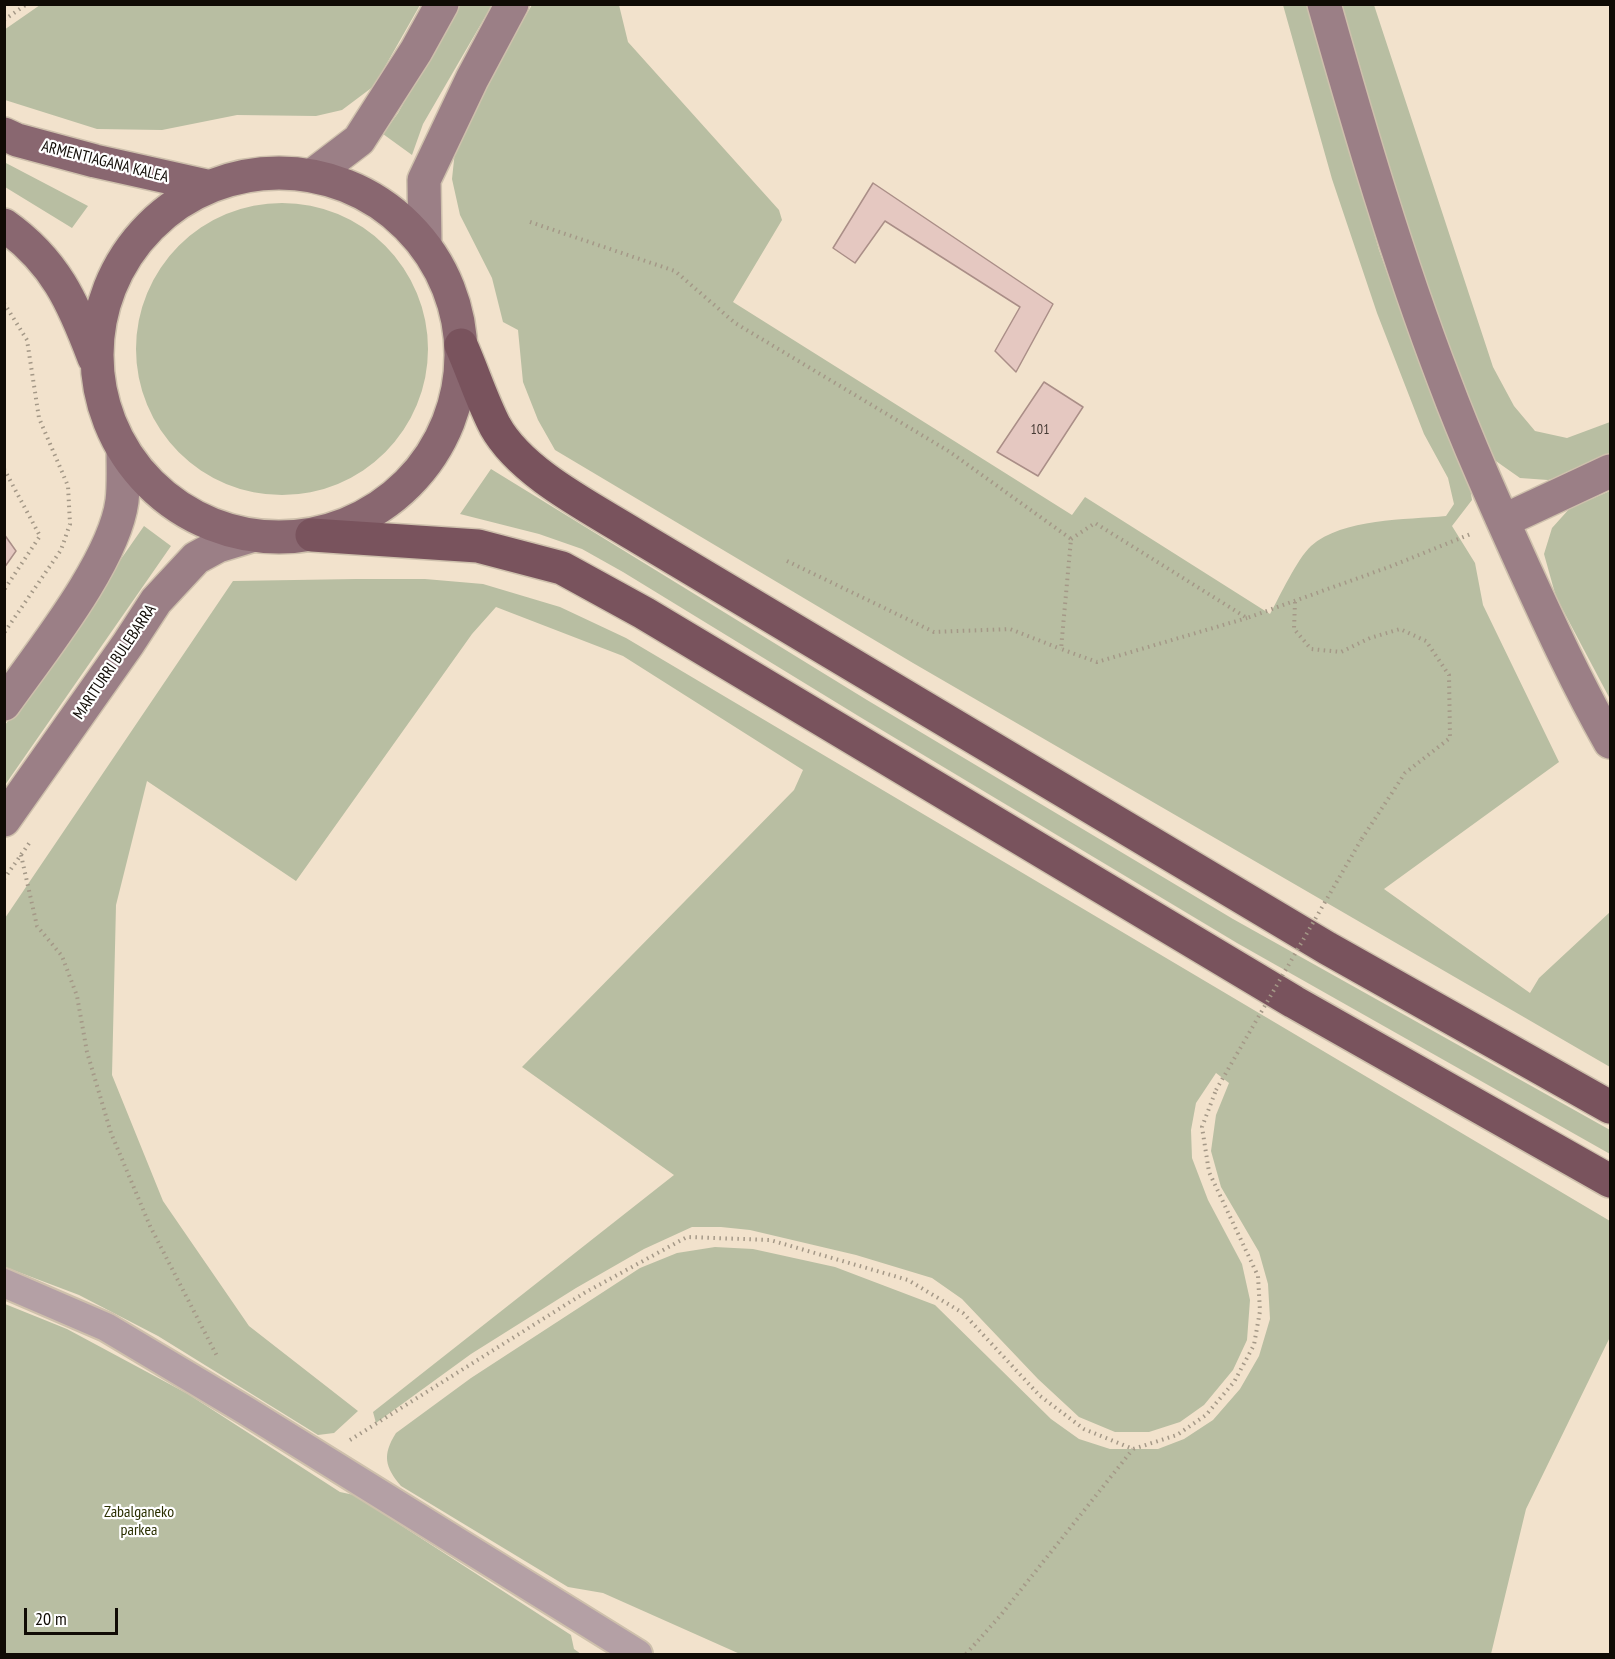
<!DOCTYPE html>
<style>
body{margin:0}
#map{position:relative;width:1615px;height:1659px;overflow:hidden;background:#f2e2cc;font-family:"PT Sans Narrow",sans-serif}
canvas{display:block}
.frame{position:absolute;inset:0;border:6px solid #100b05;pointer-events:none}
.scale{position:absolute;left:24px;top:1608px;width:94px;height:27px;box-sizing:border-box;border:3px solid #100b05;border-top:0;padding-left:8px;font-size:18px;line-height:21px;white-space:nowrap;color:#100b05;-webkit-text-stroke:4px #fff;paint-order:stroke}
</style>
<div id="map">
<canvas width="1615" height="1659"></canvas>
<div class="frame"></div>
<div class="scale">20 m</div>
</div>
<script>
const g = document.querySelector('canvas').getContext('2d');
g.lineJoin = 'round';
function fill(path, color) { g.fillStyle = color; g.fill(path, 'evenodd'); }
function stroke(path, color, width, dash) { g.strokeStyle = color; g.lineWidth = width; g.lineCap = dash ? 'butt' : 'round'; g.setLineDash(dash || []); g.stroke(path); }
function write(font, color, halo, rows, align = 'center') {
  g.font = font + ' "PT Sans Narrow",sans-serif'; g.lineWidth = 4.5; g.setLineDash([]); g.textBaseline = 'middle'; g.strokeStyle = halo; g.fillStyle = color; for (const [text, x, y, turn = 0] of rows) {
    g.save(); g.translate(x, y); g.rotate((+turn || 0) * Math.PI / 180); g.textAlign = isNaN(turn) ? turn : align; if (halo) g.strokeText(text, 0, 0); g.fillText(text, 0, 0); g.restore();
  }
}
fill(new Path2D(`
 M 40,5 L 420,5 L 374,86 L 342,110 L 316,116 L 237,115 L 162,130 L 97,129 L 5,100 L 4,30 Z
 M 458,5 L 492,5 L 423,124 L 412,155 L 383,134 L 398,113 Z
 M 532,5 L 619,5 L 628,42 L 779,210 L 782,220 L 733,302 L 1072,515 L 1085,497 L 1270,614 C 1280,596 1297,559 1311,546 C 1343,518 1406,520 1446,516 L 1454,504 L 1448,478 L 1424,434 L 1377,313 L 1332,179 L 1283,5 L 1309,5 L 1379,250 L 1436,408 L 1468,474 L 1472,500 L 1452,526 L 1475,563 L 1483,605 L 1559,762 L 1384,889 L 1530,993 L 1539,978 L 1610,912 L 1610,1067 L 913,663 L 555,450 L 538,420 L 523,382 L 518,330 L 503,322 L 492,278 L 460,215 L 452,179 L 456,141 L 497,63 Z
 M 1339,5 L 1374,5 L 1493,367 L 1514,406 L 1535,431 L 1567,438 L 1610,422 L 1610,458 L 1576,474 L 1548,480 L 1520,478 L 1493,459 L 1481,440 L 1438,322 L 1383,157 Z
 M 4,162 L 88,206 L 72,228 L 5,187 Z
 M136 349a146 146 0 1 1 292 0a146 146 0 1 1-292 0Z
 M 491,469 L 867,700 L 1233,919 L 1610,1130 L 1610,1154 L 1237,943 L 860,717 L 623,572 L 582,549 L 539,534 L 460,514 Z
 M 1610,491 L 1610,699 L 1556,597 L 1544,554 L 1552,528 L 1570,508 Z
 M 144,526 L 171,546 L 5,785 L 5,725 Z
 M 356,579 L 425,579 L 483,584 L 560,607 L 626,638 L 1610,1221 L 1610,1337 L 1526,1509 L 1491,1654 L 740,1654 L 603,1593 L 568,1587 L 401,1486 C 385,1467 382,1455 396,1433 L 471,1378 L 640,1268 L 677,1253 L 715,1247 L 753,1249 L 835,1267 L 935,1305 L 1051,1419 L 1079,1439 L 1110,1449 L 1158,1449 L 1184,1439 L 1213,1420 L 1240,1389 L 1259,1356 L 1270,1319 L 1268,1284 L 1259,1252 L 1221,1187 L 1211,1151 L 1216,1115 L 1229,1083 L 1216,1073 L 1196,1103 L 1191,1130 L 1192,1158 L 1208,1200 L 1242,1264 L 1250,1300 L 1247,1340 L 1233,1370 L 1204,1405 L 1180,1422 L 1149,1432 L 1115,1432 L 1079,1417 L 1038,1379 L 962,1299 L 932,1278 L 856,1255 L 750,1230 L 721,1227 L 692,1227 L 644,1249 L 576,1288 L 471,1354 L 376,1423 L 373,1412 L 674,1175 L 522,1067 L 794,790 L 803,770 L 623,656 L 496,607 L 472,634 L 296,881 L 147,781 L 116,905 L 112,1075 L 163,1201 L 249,1326 L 358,1411 L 334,1433 L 318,1435 L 158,1336 L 79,1295 L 5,1267 L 5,918 L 233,581 Z
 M 5,1304 L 67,1329 L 188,1394 L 340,1492 L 354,1495 L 571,1635 L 574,1649 L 581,1654 L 5,1654 Z`), '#b8bea2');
const building = new Path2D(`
 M 873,183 L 1053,304 L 1016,372 L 995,351 L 1020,307 L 885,221 L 855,263 L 833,248 Z
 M 1044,382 L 1083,407 L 1038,476 L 997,452 Z
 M 4,534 L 16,551 L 4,568 Z`);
fill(building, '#e5c8c1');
stroke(building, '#aa8e87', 1.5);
const street = new Path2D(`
 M 4,1283 L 106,1327 L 245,1410 L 638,1654`);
const secondary = new Path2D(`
 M 1324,4 C 1360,131 1397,257 1444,380 C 1468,444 1496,506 1524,568 C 1551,627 1578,686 1610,742
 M 313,175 L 359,140 L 416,51 L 442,4
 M 425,246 L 424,180 L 472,79 L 512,4
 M 1503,521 L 1610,471
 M 4,704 C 40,653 114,562 122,501 C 124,485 123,467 123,450
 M 4,820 L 128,644 L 156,601 L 196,558 L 218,546 L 251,536`);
const primary = new Path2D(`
 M 4,134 L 17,140 L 95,161 L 207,186
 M97 355a182 182 0 1 1 364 0a182 182 0 1 1-364 0Z
 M 4,225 C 55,261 73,302 94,358`);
const highway = new Path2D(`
 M 461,345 C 473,372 482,401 495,426 C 521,473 590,507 635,535 L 1327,948 L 1610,1107
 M 312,535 L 478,546 L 562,568 L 644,613 L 1294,1002 L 1610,1181`);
stroke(street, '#cec0ac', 32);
stroke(secondary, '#cec0ac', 36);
stroke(primary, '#cec0ac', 36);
stroke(highway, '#cec0ac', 36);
stroke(new Path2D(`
 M 4,20 L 27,4
 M 530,222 L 675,271 L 735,323 L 950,452 L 1071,539 L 1061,649 L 1097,662 L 1247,618
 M 4,303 L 27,340 L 39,418 L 68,486 L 70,524 L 61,550 L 4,633
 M 4,469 L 40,536 L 4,590
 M 1071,539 L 1095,523 L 1247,618 L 1389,567 L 1473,533
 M 787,561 L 934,632 L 1010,629 L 1061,649
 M 1295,602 L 1294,629 L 1311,649 L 1341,652 L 1370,638 L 1400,629 L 1426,641 L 1449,675 L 1450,738 L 1405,773 L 1361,840
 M 21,855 L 37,926 L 62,956 L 77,996 L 87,1052 L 111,1133 L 150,1226 L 218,1358
 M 4,879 L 30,842
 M 350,1440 L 586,1292 L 687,1237 L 770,1240 L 908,1280 L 963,1313 L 1040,1396 L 1084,1429 L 1133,1449 L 1177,1435 L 1206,1415 L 1234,1382 L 1254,1345 L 1260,1311 L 1258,1276 L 1209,1172 L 1202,1127 L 1216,1090
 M 966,1654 L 1000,1616 L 1133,1449`), '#a49887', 4, [1.5, 4.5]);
stroke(street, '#b4a0a5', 28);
stroke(secondary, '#9b7f86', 33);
stroke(primary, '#896770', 33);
stroke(highway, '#79535d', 33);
stroke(new Path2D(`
 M 1216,1090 L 1361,840`), '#a49887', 4, [1.5, 4.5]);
write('14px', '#453a34', null, [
 ["101",1040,430]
]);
write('16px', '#100b05', '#fff', [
 ["ARMENTIAGANA KALEA",105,162,14],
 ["MARITURRI BULEBARRA",115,662,-56]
]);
write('16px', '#2a2f00', '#fff', [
 ["Zabalganeko",139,1512],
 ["parkea",139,1530]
]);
</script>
